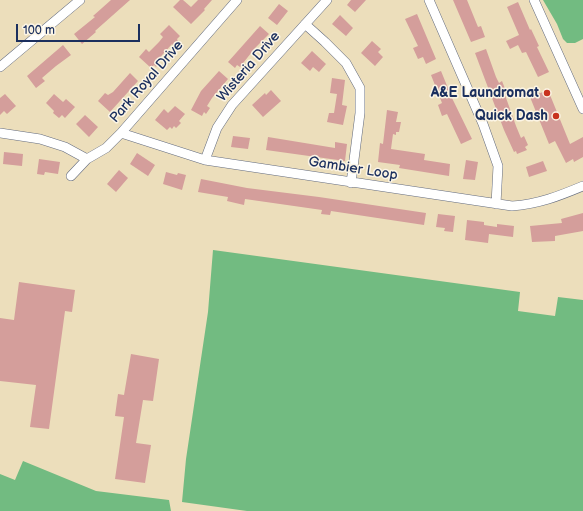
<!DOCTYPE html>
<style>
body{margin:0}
#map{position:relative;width:583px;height:511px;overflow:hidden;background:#ecdebb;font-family:"Balsamiq Sans",sans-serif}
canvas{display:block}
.scale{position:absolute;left:16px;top:24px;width:124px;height:18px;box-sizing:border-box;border:2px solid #1b2f5e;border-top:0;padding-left:5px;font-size:12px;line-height:14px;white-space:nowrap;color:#1b2f5e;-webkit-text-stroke:3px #fcf5e5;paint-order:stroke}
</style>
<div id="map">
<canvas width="583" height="511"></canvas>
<div class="scale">100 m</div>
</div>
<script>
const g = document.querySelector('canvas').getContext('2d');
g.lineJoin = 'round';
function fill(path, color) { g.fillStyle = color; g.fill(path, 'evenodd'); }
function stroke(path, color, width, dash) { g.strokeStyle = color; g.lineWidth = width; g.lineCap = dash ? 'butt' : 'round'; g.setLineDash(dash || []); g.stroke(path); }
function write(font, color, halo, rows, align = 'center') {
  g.font = font + ' "Balsamiq Sans",sans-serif'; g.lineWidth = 3; g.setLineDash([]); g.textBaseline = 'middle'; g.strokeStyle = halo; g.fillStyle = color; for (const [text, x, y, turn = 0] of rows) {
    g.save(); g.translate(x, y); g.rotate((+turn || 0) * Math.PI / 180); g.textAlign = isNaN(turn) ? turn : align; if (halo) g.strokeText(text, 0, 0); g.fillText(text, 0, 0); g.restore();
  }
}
fill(new Path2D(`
 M 543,0 L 583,0 L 583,39 L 575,43 L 567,43 L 563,39 L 557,24 Z
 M 213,250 L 520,292 L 518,311 L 555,316 L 558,297 L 583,300 L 583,511 L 247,511 L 182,502 L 186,459 L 208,312 Z
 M 23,461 L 96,491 L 169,500 L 171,511 L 0,511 L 0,474 L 15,480 Z`), '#72bb81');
fill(new Path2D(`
 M 111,0 L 130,0 L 95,31 L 96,32 L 82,44 L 74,34 L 95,17 L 93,16 Z
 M 180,0 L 183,0 L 191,7 L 198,0 L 212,0 L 204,9 L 205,10 L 191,24 L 173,7 Z
 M 351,0 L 366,0 L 355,12 L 347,5 Z
 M 453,0 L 467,0 L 478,27 L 481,26 L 485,37 L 471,42 Z
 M 518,2 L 530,30 L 531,29 L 539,46 L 537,47 L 549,72 L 538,77 L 526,52 L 522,53 L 518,45 L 510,49 L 506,41 L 519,35 L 507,7 Z
 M 279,4 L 288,11 L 277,25 L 268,18 Z
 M 417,14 L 436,59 L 426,64 L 423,57 L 418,59 L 413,48 L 418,46 L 405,19 Z
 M 340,15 L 353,28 L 346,36 L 332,24 Z
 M 169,25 L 180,36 L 177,39 L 178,41 L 174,46 L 172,44 L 163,54 L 158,60 L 160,62 L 156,67 L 154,65 L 151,68 L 139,57 L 146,49 L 149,52 L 159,42 L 163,37 L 160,34 Z
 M 260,26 L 269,34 L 255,48 L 240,67 L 237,65 L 235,68 L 228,62 Z
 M 372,41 L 381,49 L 378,52 L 383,57 L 375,66 L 361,53 Z
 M 63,45 L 71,55 L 56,66 L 42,78 L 45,81 L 36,88 L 27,76 Z
 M 486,49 L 496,77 L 499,83 L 502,81 L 507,94 L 505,95 L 516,126 L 521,138 L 524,136 L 528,145 L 525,147 L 527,150 L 517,154 L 516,151 L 514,152 L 504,130 L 475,53 Z
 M 312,51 L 326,64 L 319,72 L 313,67 L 310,71 L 301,63 Z
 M 219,71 L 228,79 L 212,98 L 207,106 L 210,108 L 206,114 L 204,112 L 202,116 L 191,110 L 201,91 Z
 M 441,71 L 452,98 L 472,139 L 461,144 L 447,114 L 442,116 L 438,105 L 442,103 L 431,75 Z
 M 130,73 L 138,81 L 110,112 L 98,101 L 105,93 L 108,95 L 113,92 Z
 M 332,78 L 345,80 L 342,105 L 347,106 L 343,125 L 327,122 L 329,113 L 334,113 L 337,94 L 330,93 Z
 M 271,90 L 281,101 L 263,117 L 252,105 L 265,93 L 266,95 Z
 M 548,90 L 570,144 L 583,137 L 583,157 L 574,162 L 573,159 L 566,163 L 555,141 L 549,144 L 530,97 Z
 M 5,94 L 16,106 L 7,114 L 4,111 L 0,115 L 0,98 Z
 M 54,94 L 63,102 L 66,99 L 75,107 L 65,118 L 62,115 L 59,118 L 53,113 L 54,111 L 46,103 Z
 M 175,106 L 185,114 L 179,121 L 181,123 L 176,128 L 174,126 L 172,129 L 170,127 L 167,130 L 155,120 L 164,109 L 168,113 Z
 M 387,110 L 398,112 L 396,122 L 401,122 L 399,132 L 396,132 L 396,135 L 393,134 L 391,149 L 425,154 L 424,160 L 450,164 L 449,176 L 399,168 L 400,165 L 378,162 L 380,143 L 383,144 Z
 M 85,115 L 98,127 L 89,137 L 76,124 Z
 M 233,136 L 250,138 L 248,149 L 231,147 Z
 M 268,137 L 335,148 L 335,142 L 347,144 L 345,161 L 266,150 Z
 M 4,152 L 23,154 L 22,166 L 3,164 Z
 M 137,153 L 155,165 L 148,176 L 130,164 Z
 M 39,159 L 60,162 L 58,174 L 45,172 L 44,175 L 37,174 Z
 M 466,160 L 478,162 L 475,180 L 463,179 Z
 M 543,161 L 547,171 L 529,177 L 526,167 Z
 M 119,170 L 128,178 L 116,192 L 107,184 Z
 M 166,172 L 177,175 L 178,173 L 186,175 L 182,190 L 163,184 Z
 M 201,179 L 247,188 L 319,197 L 426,213 L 424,225 L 331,211 L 330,215 L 321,214 L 322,210 L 245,199 L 244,205 L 227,201 L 228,197 L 198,192 Z
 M 583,213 L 583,231 L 555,236 L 555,241 L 532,242 L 530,226 L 562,223 L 561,219 Z
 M 438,214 L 455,216 L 453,232 L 444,231 L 445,228 L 436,227 Z
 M 467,220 L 484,222 L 484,225 L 497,227 L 497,224 L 514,226 L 513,237 L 489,234 L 488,243 L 465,240 Z
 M 19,282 L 75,290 L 72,312 L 65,311 L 49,429 L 30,427 L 36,385 L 0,381 L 0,318 L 14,320 Z
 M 131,354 L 159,359 L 153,401 L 143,400 L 136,443 L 151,445 L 145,483 L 115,479 L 124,417 L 115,416 L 118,394 L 124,395 Z`), '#d49e9b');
const street = new Path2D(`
 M 429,0 L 483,124 L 498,166 L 496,204
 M 534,0 L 583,109
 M 305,24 L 325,42 L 346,63 L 360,88 L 360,113 L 351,183
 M 0,67 L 80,0
 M 0,133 L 40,139 L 65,147 L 87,159
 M 121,133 L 205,160 L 512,206 C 539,204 559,196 583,186
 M 205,160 L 217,128 L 232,105 L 327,0
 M 71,176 L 87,159 L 106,148 L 121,133 L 237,0`);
stroke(street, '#646c7f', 10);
stroke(street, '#fff', 9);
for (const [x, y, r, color] of [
 [547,93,4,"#c8321e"],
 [556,116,4,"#c8321e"]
]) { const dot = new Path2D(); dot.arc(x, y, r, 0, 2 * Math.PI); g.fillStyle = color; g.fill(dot); stroke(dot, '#fcf5e5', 1.5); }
write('14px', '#1b2f5e', '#fcf5e5', [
 ["Wisteria Drive",249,67,-49],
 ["Park Royal Drive",147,82,-49],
 ["Gambier Loop",353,169,9]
]);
write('bold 14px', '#1b2f5e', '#fcf5e5', [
 ["A&E Laundromat",539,93],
 ["Quick Dash",548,116]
], 'right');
</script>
